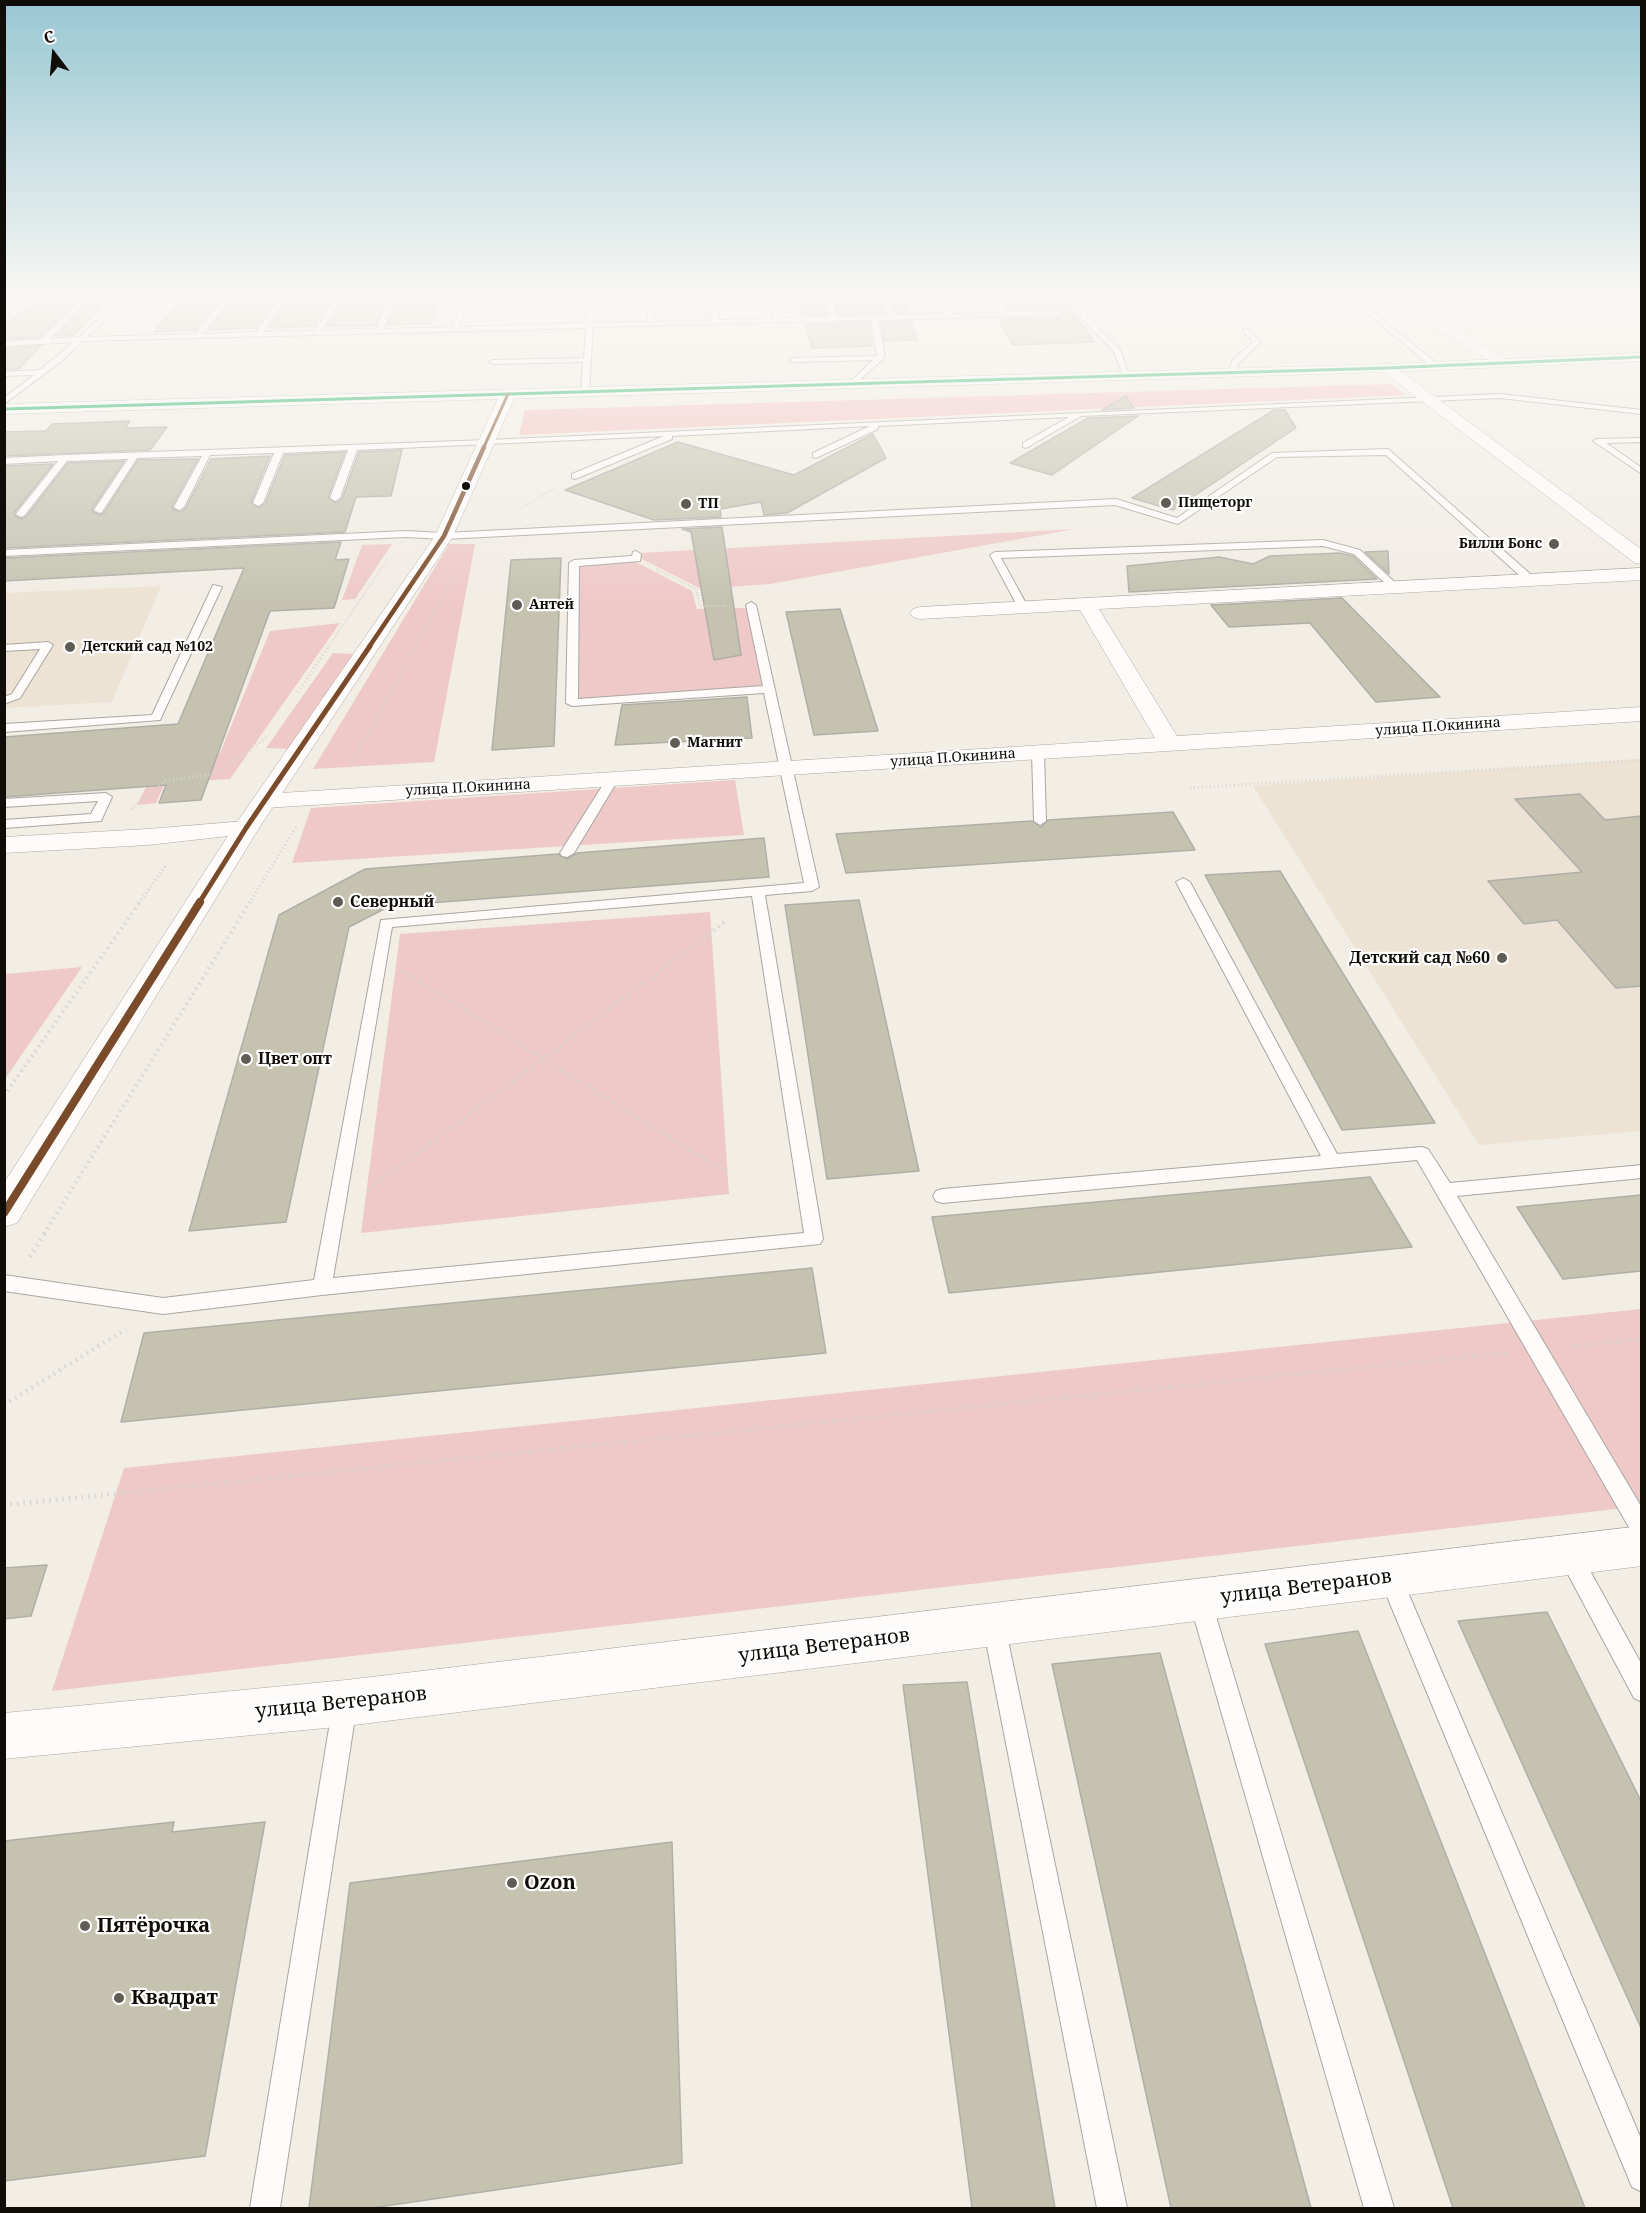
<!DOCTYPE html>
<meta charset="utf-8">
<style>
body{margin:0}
#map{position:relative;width:1646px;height:2213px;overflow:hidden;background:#f2ede5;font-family:"Noto Serif",serif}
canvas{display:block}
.frame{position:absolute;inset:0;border:6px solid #100d08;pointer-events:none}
.north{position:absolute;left:24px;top:24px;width:60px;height:60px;-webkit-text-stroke:4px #fff;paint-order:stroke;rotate:344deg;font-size:16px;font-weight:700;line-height:24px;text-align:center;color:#100d08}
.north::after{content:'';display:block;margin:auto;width:21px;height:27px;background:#100d08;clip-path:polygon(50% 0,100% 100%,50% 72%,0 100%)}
</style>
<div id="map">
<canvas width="1646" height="2213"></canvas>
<div class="frame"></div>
<div class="north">С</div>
</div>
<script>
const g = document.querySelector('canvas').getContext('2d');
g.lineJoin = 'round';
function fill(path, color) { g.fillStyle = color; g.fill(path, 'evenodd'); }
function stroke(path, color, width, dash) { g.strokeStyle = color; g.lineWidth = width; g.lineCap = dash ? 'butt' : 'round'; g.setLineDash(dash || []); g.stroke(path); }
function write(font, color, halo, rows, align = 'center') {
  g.font = font + ' "Noto Serif",serif'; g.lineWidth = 4.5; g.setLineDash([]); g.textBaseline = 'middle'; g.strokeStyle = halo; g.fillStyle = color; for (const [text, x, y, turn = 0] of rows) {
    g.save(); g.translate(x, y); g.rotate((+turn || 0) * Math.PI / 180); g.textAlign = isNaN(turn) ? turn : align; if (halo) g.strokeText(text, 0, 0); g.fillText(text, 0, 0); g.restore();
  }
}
fill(new Path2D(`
 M 161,586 L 112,702 L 5,708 L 4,593 Z
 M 1641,759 L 1641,1131 L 1479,1145 L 1253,786 Z`), '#ece3d4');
fill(new Path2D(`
 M 1075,529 L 770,584 L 701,589 L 640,558 L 639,553 Z
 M 392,544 L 355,599 L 342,600 L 362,545 Z
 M 449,544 L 475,544 L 434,762 L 313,769 Z
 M 634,561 L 692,591 L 697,609 L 747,608 L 765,688 L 577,700 L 577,564 Z
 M 340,623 L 230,779 L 165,783 L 156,803 L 137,805 L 161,758 L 220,753 L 270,631 Z
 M 333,653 L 354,654 L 289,749 L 266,748 Z
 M 735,780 L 744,835 L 292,863 L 311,808 Z
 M 710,912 L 729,1194 L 361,1233 L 400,934 Z
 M 82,967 L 5,1079 L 5,974 Z
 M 1641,1309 L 1641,1506 L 52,1691 L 124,1468 Z`), '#eec9c8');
fill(new Path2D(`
 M 1390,384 L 1405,395 L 519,435 L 525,410 Z`), '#f3c0c1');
const building = new Path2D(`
 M 246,294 L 279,294 L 256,328 L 209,330 L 234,295 Z
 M 290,294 L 334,294 L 315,326 L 269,328 Z
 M 345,294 L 390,294 L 375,326 L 327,326 Z
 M 401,294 L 442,294 L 431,324 L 387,325 Z
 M 797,294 L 820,294 L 828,315 L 803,315 Z
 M 831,294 L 875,294 L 884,314 L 839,315 Z
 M 886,294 L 903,294 L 909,312 L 896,313 Z
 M 998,294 L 1040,294 L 1065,299 L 1094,342 L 1013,345 L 998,319 L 1059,317 L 1064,312 L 1059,309 L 1009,310 Z
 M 224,295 L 196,330 L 154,332 L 185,296 Z
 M 106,303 L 74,335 L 56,336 L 83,308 L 82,304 Z
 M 75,304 L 40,337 L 4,340 L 4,327 L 26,309 L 27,306 Z
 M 911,321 L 917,340 L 884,341 L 881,322 Z
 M 869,322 L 872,346 L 812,348 L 805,324 Z
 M 41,346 L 19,369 L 4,370 L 4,348 Z
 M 1126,396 L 1134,408 L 1102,410 Z
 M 1274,410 L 1285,410 L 1296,428 L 1173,510 L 1132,498 Z
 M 1138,416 L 1052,475 L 1010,463 L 1088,418 Z
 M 130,421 L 125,428 L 167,427 L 150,450 L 4,456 L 4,432 L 46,431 L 52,424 Z
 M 873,434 L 886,458 L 787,513 L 764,515 L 761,502 L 720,509 L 721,517 L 654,520 L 565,490 L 678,442 L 794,475 Z
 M 402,450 L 391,496 L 356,497 L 345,532 L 4,548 L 4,466 L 53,464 L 14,513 L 15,516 L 22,519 L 26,517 L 68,463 L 124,461 L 92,509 L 93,512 L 100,515 L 104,513 L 138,460 L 198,459 L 172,506 L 173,509 L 180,512 L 186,508 L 211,459 L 270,456 L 251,502 L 259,508 L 265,504 L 285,455 L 345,452 L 328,497 L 336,503 L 342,499 L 359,452 Z
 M 722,527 L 741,655 L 714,660 L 691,532 L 682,529 Z
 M 341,542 L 335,560 L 349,559 L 334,608 L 270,611 L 201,800 L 159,803 L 166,785 L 4,797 L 4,737 L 178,724 L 244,568 L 4,581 L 4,558 Z
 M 1388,551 L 1389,574 L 1365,552 Z
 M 1340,553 L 1353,556 L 1377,579 L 1129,592 L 1127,566 L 1219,557 L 1253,564 L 1270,556 Z
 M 561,558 L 554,746 L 492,750 L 511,560 Z
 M 1342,598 L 1440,697 L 1376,702 L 1310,623 L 1229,627 L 1211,605 Z
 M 840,609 L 878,731 L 814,735 L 786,612 Z
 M 747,697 L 752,738 L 615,745 L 622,705 Z
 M 1580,794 L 1605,820 L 1641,816 L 1641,986 L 1616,988 L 1557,920 L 1524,924 L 1488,881 L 1582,872 L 1515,799 Z
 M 1173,812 L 1195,850 L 846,873 L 836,834 L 1032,821 L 1041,827 L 1048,820 Z
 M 764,838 L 769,877 L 390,906 L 349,927 L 286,1222 L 189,1231 L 279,915 L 365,869 L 558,854 L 567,859 L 577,853 Z
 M 1280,871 L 1435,1123 L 1342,1130 L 1205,875 Z
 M 859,900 L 919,1171 L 827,1179 L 785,905 Z
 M 1370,1177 L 1412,1247 L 949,1293 L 932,1217 Z
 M 1641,1195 L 1641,1271 L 1563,1279 L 1517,1207 Z
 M 812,1268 L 826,1353 L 121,1422 L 144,1333 Z
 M 47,1565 L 31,1616 L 4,1619 L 4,1568 Z
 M 1547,1612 L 1641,1801 L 1641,2028 L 1458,1621 Z
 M 1358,1631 L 1585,2208 L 1453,2208 L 1265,1644 Z
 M 1160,1653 L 1311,2208 L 1171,2208 L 1052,1664 Z
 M 967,1682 L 1055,2208 L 972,2208 L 903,1685 Z
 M 174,1822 L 172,1832 L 265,1822 L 205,2156 L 4,2181 L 4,1841 Z
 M 672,1842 L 682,2163 L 371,2208 L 309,2208 L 350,1883 Z`);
fill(building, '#c5c3b0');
stroke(building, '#b0aea8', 1.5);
const lane = new Path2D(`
 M 130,294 L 139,294 L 125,301 L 87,337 L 196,334 L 228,294 L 232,296 L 203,334 L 256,332 L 282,294 L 288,294 L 263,332 L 315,331 L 337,294 L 343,294 L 322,330 L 376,329 L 393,294 L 399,294 L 383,329 L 452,327 L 464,294 L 470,294 L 459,327 L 586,323 L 589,294 L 595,294 L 593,323 L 648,322 L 648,294 L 654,294 L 654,322 L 712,320 L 709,294 L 715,294 L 719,320 L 774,319 L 767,294 L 773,294 L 781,318 L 831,317 L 822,294 L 828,294 L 838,317 L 888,316 L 877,294 L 883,294 L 895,315 L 945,314 L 934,294 L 940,294 L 952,314 L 1001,313 L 988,294 L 995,294 L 1008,312 L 1059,311 L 1062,313 L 1059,315 L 878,320 L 885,357 L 853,386 L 849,384 L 850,382 L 873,360 L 793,362 L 789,360 L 793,358 L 877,356 L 871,320 L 593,327 L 589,392 L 585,394 L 581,392 L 583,362 L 493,364 L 489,362 L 493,360 L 584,358 L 586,328 L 82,341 L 63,360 L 4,404 L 4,398 L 34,375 L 4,376 L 4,372 L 40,370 L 74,342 L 4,346 L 4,342 L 41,339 L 79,303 L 81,306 L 50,339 L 79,337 L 121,299 Z
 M 1042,294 L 1077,295 L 1089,308 L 1086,315 L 1120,349 L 1130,378 L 1124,378 L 1114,352 L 1080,316 L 1083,308 L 1073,298 Z
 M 1325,299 L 1372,311 L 1440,366 L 1433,368 L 1368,314 L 1329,305 L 1322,301 Z
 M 20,306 L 25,307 L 4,325 L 4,319 Z
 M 1243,329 L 1247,329 L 1261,342 L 1238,364 L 1234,375 L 1228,375 L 1232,361 L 1253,342 L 1243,331 Z
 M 1500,394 L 1642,410 L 1642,414 L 1500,398 L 1081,416 L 1026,448 L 1023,447 L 1023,443 L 1069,417 L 878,426 L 878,429 L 816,458 L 813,457 L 813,453 L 870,426 L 672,436 L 672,439 L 575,479 L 572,478 L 572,474 L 664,436 L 357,450 L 340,498 L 335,501 L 330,498 L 348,450 L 283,453 L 263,503 L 258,506 L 253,503 L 274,453 L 210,455 L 184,507 L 179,510 L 174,507 L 202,456 L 137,458 L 102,512 L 99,513 L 94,510 L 128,459 L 67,461 L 24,516 L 21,517 L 16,514 L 58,461 L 4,464 L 4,458 L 65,455 L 488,440 Z
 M 1642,438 L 1642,442 L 1606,443 L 1642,468 L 1642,474 L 1593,441 L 1597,439 Z
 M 1388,449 L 1536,579 L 1536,583 L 1528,583 L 1386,455 L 1277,457 L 1178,524 L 1115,505 L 444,539 L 406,537 L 4,556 L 4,550 L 406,531 L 444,533 L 1116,499 L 1177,518 L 1272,453 Z
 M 1323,540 L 1360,550 L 1401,588 L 1392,590 L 1354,554 L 1323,546 L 1001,558 L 1028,607 L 1023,610 L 1018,607 L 990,555 L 995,552 Z
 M 636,551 L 641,554 L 640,561 L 579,566 L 578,699 L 763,686 L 746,605 L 751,602 L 756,605 L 819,887 L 812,891 L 765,895 L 823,1239 L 820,1244 L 322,1295 L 163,1314 L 4,1291 L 4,1275 L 163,1298 L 314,1280 L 381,920 L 804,883 L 764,693 L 572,706 L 566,703 L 569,563 L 574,560 L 632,556 L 633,552 ZM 752,896 L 804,1233 L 333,1278 L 392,927 Z
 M 213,585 L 222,587 L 160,720 L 4,732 L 4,724 L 152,715 Z
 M 48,642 L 53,645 L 20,698 L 4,704 L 4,697 L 12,694 L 40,649 L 4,651 L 4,645 Z
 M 1038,749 L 1044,753 L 1046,821 L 1040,825 L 1034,821 L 1032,753 Z
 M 612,776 L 618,780 L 574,853 L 567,857 L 562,856 L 560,853 L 606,780 Z
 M 106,793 L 112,797 L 101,821 L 4,828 L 4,820 L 91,814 L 98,801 L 4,807 L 4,799 Z
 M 1183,878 L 1190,882 L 1337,1154 L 1422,1147 L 1428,1149 L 1450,1183 L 1642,1165 L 1642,1178 L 1457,1196 L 1642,1508 L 1642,1539 L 1634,1536 L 1417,1160 L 942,1203 L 936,1201 L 933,1196 L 936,1191 L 942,1189 L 1321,1156 L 1176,882 Z
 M 1570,1545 L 1578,1549 L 1642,1665 L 1642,1702 L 1634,1698 L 1562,1563 L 1559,1556 L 1562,1549 Z
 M 1390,1566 L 1398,1569 L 1642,2141 L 1642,2192 L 1632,2187 L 1379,1577 L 1382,1569 Z
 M 1200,1589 L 1208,1592 L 1211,1600 L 1394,2208 L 1364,2208 L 1189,1600 L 1192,1592 Z
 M 994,1615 L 1002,1618 L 1005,1626 L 1127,2208 L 1097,2208 L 983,1626 L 986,1618 Z
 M 345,1692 L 353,1696 L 357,1704 L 280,2208 L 250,2208 L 333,1704 L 337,1696 Z`);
const street = new Path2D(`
 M 1390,294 L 1404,294 L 1427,311 L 1511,363 L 1509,366 L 1499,366 L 1417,317 Z
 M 1387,364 L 1392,365 L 1642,550 L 1642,564 L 1635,563 L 1382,371 L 1380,368 Z
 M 1642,568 L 1642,580 L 1099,609 L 1177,736 L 1642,707 L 1642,721 L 265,808 L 256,806 L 253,801 L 256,796 L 265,794 L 1155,738 L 1080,610 L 920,619 L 913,617 L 910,613 L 913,609 L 920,607 Z
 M 246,821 L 255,823 L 258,828 L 255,833 L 148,845 L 4,853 L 4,837 L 148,829 Z
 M 1642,1526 L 1642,1566 L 346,1726 L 4,1759 L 4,1713 L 346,1680 Z`);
const secondary = new Path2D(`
 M 508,389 L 516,394 L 453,536 L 259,828 L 17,1223 L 4,1227 L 4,1183 L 233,828 L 435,536 L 500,394 Z`);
const primary = new Path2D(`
 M 1642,353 L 1642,361 L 1387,372 L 4,414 L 4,404 L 1387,364 Z`);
stroke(lane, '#aaa7a1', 2);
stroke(street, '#aaa7a1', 1);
stroke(secondary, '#aaa7a1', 1);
stroke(primary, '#aaa7a1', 1);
stroke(new Path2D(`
 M 522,508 L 557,487
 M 656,569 L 696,589 L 700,606 L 726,606
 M 328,647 L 388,559
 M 415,647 L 455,574`), '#d7d5d3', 2, [1, 2]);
stroke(new Path2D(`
 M 298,692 L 329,646
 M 349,768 L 416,646
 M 1190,788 L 1642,760
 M 131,809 L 165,781 L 213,774 L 269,736
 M 139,903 L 167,864
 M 249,903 L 296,827`), '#d7d5d3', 3, [1, 3]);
stroke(new Path2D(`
 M 404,972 L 728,1174
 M 4,1096 L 140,902
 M 368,1190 L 726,921
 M 44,1234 L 250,902`), '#d7d5d3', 4, [1.5, 4.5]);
stroke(new Path2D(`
 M 30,1257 L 45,1233
 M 1571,1347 L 1642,1339
 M 4,1405 L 126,1329
 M 4,1505 L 1507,1353`), '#d7d5d3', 4.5, [1.5, 5]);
fill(lane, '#fdfcfb');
fill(street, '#fdfcfb');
fill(secondary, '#fdfcfb');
fill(primary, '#fdfcfb');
stroke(new Path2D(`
 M 4,409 L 1387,368 L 1642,357`), '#00a651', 3);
stroke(new Path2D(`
 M 483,449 L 508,394`), '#7a4b2a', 3);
stroke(new Path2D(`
 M 369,647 L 444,536 L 484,447`), '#7a4b2a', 4.5);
stroke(new Path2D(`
 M 199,903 L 246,828 L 370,646`), '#7a4b2a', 5);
stroke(new Path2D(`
 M 4,1213 L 200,902`), '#7a4b2a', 8);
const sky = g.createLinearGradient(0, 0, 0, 604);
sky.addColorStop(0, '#98c7d3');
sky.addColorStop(0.49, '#f9f7f3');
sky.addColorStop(1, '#f9f7f300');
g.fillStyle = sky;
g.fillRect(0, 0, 1646, 604);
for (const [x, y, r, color] of [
 [466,486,5,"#100d08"],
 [1166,503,6,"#5f5b55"],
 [686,504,6,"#5f5b55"],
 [1554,544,6,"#5f5b55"],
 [517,605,6,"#5f5b55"],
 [70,647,6,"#5f5b55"],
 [675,743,6,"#5f5b55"],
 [338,902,6,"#5f5b55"],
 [1502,958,6,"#5f5b55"],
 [246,1059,6,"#5f5b55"],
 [512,1883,6,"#5f5b55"],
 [85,1926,6,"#5f5b55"],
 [119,1998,6,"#5f5b55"]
]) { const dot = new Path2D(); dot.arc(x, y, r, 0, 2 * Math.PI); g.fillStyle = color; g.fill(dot); stroke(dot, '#fff', 2); }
write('bold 14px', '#100d08', '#fff', [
 ["Пищеторг",1178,503],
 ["ТП",698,504],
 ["Билли Бонс",1542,544,"right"],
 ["Антей",529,605],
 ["Детский сад №102",82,647],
 ["Магнит",687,743]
], 'left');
write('14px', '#100d08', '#fff', [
 ["улица П.Окинина",1438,727,-4],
 ["улица П.Окинина",953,758,-4],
 ["улица П.Окинина",468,788,-3]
]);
write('bold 16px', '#100d08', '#fff', [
 ["Северный",350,902],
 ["Детский сад №60",1490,958,"right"],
 ["Цвет опт",258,1059]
], 'left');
write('20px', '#100d08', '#fff', [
 ["улица Ветеранов",1306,1587,-7],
 ["улица Ветеранов",824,1646,-7],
 ["улица Ветеранов",341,1703,-6]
]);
write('bold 20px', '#100d08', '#fff', [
 ["Ozon",524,1883],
 ["Пятёрочка",97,1926],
 ["Квадрат",131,1998]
], 'left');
</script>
